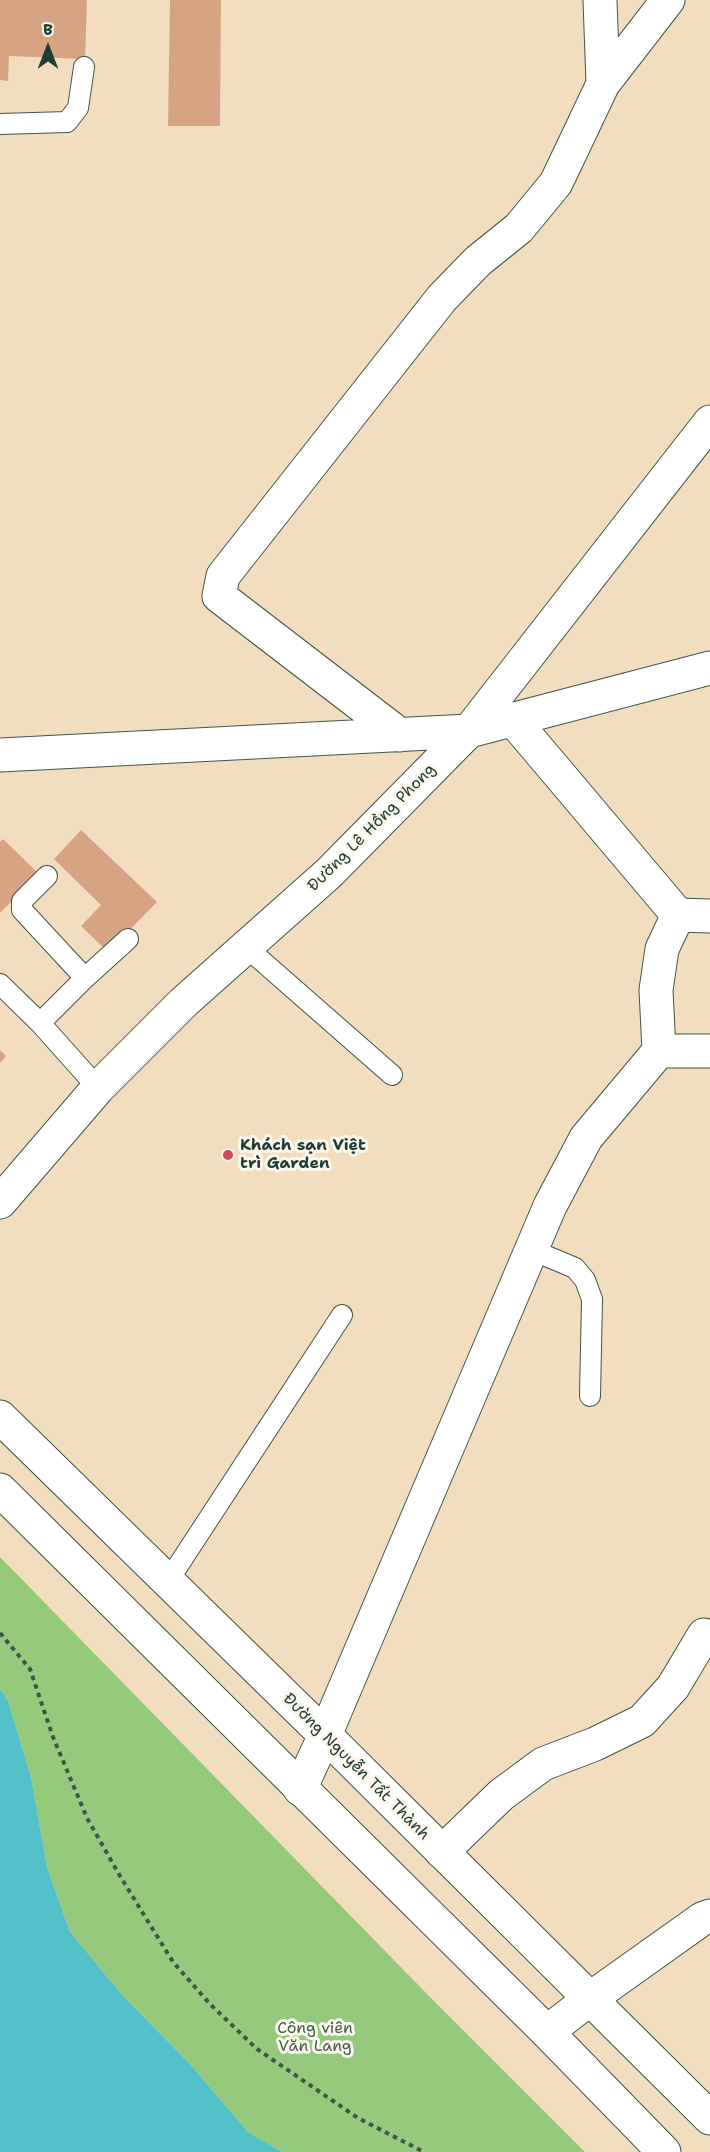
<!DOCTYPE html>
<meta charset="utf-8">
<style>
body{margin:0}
#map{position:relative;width:710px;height:2152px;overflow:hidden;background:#f2ddbf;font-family:"Shantell Sans",sans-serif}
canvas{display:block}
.north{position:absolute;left:18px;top:18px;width:60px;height:60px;-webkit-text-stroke:4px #fbf7ec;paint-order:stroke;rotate:0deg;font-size:16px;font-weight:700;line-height:24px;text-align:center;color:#1f3d34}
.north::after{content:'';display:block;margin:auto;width:21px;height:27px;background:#1f3d34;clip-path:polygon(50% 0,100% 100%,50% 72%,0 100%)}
</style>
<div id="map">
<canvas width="710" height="2152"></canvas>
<div class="north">B</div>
</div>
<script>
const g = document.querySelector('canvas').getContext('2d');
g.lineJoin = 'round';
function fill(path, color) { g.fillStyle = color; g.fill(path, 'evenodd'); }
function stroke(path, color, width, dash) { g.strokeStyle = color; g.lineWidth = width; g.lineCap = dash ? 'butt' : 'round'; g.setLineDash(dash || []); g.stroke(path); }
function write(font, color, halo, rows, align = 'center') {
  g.font = font + ' "Shantell Sans",sans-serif'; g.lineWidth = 6; g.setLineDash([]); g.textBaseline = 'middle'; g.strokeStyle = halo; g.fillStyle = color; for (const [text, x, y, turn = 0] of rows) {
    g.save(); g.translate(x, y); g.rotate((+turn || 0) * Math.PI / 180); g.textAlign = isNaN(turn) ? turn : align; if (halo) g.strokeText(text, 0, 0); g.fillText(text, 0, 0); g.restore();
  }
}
fill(new Path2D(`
 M 0,1557 L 430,1997 L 585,2152 L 282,2152 L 248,2132 L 190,2064 L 123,1996 L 70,1932 L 47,1867 L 31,1777 L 8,1701 L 0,1689 Z`), '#95ca7c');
fill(new Path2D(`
 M 0,1689 L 8,1701 L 31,1777 L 47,1867 L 70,1932 L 123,1996 L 190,2064 L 248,2132 L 282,2152 L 0,2152 Z`), '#52c0c7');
fill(new Path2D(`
 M 0,0 L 87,0 L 85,59 L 9,56 L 8,81 L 0,80 Z
 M 170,0 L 221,0 L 220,126 L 168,126 Z
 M 81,830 L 157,902 L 108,952 L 81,926 L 101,905 L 54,859 Z
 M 3,839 L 39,874 L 0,913 L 0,842 Z
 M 0,1050 L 6,1056 L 0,1063 Z`), '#d7a483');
const service = new Path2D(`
 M 0,124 L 67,122 L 78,108 L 84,67
 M 246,947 L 392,1075
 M 85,978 L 128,939
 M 0,984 L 40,1023 L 98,1088
 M 40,1023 L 85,978 L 22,910 L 22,901 L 47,876
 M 532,1250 L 575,1268 L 585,1280 L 592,1299 L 590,1396
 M 168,1581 L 342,1315`);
const minor = new Path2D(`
 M 600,0 L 603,84
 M 400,735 L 219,596 L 223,576 L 442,298 L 478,261 L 519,228 L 556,183 L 603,84 L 668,0
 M 0,755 L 469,731 L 710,668
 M 678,915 L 710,916
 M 659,1051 L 710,1051
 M 0,1202 L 98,1088 L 184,1002 L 329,873 L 469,731 L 710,422
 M 300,1789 L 325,1735 L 550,1206 L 586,1138 L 659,1051 L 656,990 L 662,949 L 678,915 L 514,721
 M 442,1852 L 501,1795 L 543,1764 L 595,1744 L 642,1721 L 673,1687 L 704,1635
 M 547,2032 L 591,1998 L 702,1919 L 710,1916`);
const primary = new Path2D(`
 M 0,1417 L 325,1735 L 710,2118
 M 0,1490 L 547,2032 L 664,2152`);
stroke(service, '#3f5549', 22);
stroke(minor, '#3f5549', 35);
stroke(primary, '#3f5549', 35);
stroke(new Path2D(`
 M 0,1633 L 30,1669 L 53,1737 L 87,1818 L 120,1876 L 173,1962 L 210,2004 L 257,2049 L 358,2118 L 424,2152`), '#3f5549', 4, [4.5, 4.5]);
stroke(service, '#fff', 20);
stroke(minor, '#fff', 33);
stroke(primary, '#fff', 33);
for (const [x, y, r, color] of [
 [228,1155,6,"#d1495b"]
]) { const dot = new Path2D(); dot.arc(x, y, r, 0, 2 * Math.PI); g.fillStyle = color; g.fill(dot); stroke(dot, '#fbf7ec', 2); }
write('16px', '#1f3d34', '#fbf7ec', [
 ["Đường Lê Hồng Phong",372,828,-45],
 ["Đường Nguyễn Tất Thành",356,1767,45]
]);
write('bold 16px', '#1f3d34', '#fbf7ec', [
 ["Khách sạn Việt",240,1146],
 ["trì Garden",240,1164]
], 'left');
write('16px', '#3c6046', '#fbf7ec', [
 ["Công viên",315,2029],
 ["Văn Lang",315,2047]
]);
</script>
